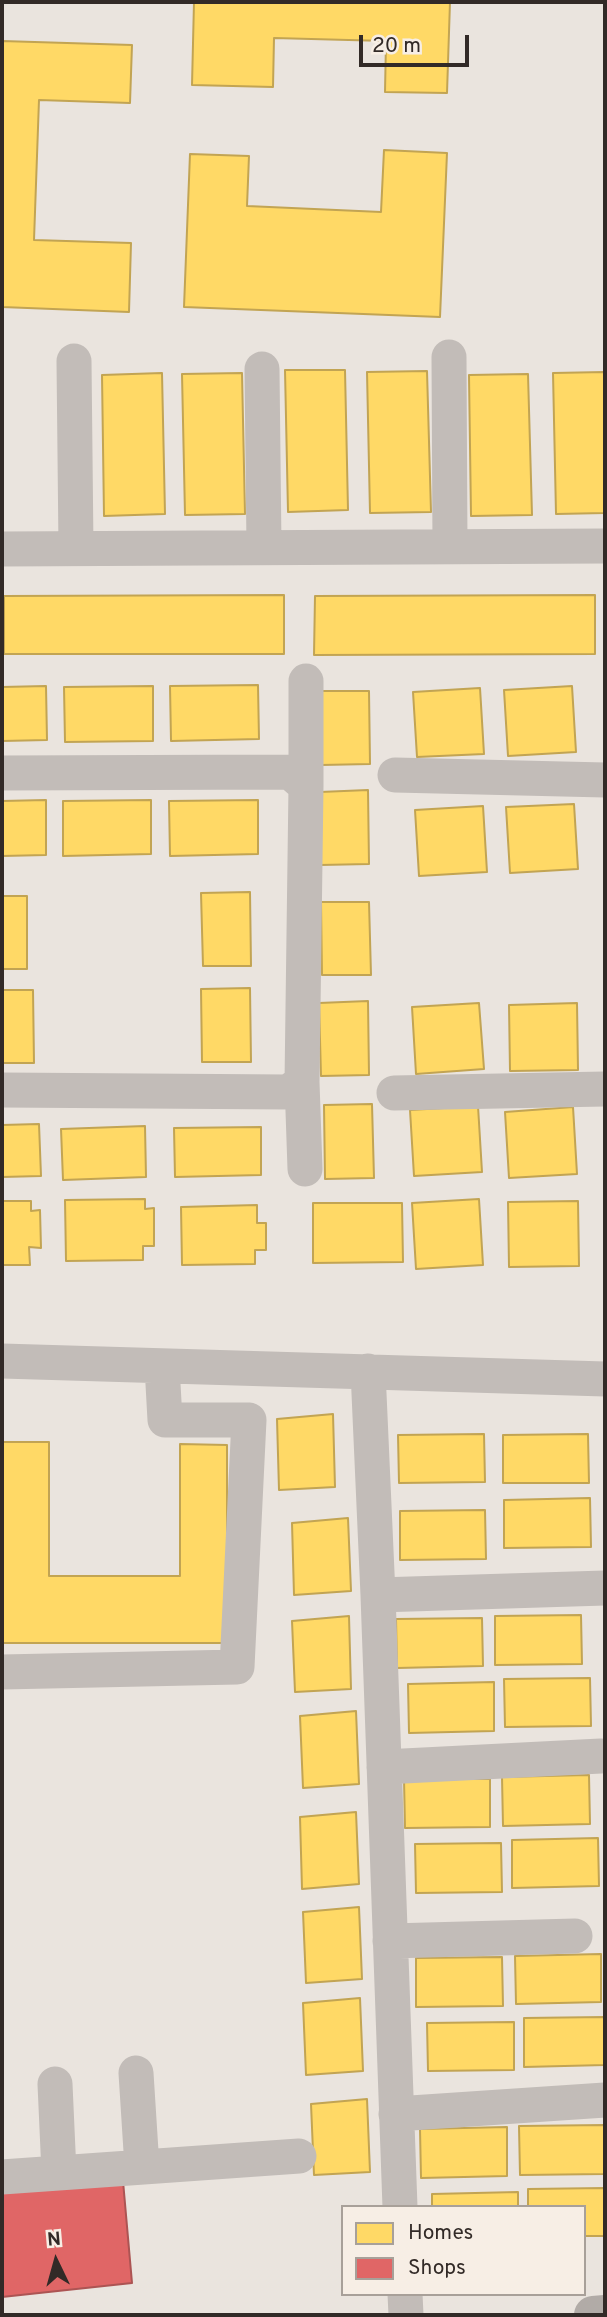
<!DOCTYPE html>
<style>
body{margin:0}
#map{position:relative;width:607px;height:2317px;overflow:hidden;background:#eae4de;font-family:Overpass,sans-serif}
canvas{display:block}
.frame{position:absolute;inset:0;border:4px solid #322a27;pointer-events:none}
.legend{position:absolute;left:341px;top:2205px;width:245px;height:91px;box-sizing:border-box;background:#f7eee5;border:2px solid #a8a099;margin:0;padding:9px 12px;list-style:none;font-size:21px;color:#322a27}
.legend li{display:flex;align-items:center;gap:14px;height:35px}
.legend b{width:35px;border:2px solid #a8a099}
.north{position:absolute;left:21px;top:2226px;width:70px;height:70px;-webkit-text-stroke:5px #f7eee5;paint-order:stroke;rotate:355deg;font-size:19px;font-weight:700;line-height:28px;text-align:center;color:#322a27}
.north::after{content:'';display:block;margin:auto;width:24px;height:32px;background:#322a27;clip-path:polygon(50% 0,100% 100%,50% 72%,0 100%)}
.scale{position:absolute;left:359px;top:35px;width:110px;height:32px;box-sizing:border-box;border:4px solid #322a27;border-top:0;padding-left:9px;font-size:21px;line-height:24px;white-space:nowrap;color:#322a27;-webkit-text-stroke:5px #f7eee5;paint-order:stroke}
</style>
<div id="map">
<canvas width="607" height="2317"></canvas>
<div class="frame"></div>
<ul class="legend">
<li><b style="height:19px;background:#ffd966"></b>Homes</li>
<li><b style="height:19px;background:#e06666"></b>Shops</li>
</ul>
<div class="north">N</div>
<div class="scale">20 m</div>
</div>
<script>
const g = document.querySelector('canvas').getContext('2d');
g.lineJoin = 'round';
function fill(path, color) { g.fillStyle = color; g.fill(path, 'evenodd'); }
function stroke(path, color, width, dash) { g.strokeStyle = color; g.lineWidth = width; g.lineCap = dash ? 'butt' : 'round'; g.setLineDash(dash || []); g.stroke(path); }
const homes = new Path2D(`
 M 194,2 L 450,2 L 447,93 L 385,92 L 386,41 L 274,38 L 273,87 L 192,85 Z
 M 2,41 L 132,45 L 130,103 L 39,100 L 34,240 L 131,243 L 129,312 L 2,307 Z
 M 384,150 L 447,153 L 440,317 L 184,307 L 190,154 L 249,156 L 247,206 L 381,212 Z
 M 285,370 L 345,370 L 348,510 L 288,512 Z
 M 427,371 L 431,512 L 370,513 L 367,372 Z
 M 605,372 L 605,513 L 556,514 L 553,373 Z
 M 162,373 L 165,514 L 104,516 L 102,375 Z
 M 242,373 L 245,514 L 185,515 L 182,374 Z
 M 528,374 L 532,515 L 471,516 L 469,375 Z
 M 284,595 L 284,654 L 4,654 L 4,596 Z
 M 595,595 L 595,654 L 314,655 L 315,596 Z
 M 258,685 L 259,739 L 171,741 L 170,686 Z
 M 46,686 L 47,740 L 2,741 L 2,687 Z
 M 153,686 L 153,741 L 65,742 L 64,687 Z
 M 572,686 L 576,752 L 508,756 L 504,690 Z
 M 480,688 L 484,754 L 417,757 L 413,692 Z
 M 320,691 L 369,691 L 370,764 L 321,765 Z
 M 368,790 L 369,864 L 320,865 L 320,792 Z
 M 46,800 L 46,855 L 2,856 L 2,801 Z
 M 151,800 L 151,854 L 63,856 L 63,801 Z
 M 258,800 L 258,854 L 170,856 L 169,801 Z
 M 574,804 L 578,869 L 510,873 L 506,807 Z
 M 483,806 L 487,872 L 419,876 L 415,810 Z
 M 250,892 L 251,966 L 203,966 L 201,893 Z
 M 2,896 L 27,896 L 27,969 L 2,969 Z
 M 321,902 L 369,902 L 371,975 L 322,975 Z
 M 250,988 L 251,1062 L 202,1062 L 201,989 Z
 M 2,990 L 33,990 L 34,1063 L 2,1063 Z
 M 368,1001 L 369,1075 L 321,1076 L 319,1003 Z
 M 479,1003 L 484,1069 L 416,1074 L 412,1007 Z
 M 577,1003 L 578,1070 L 510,1071 L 509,1005 Z
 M 372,1104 L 374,1178 L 325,1179 L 324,1105 Z
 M 478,1106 L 482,1172 L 414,1176 L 410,1110 Z
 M 573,1107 L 577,1174 L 509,1178 L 505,1112 Z
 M 39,1124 L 41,1176 L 2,1177 L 2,1125 Z
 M 145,1126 L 146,1177 L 63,1180 L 61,1129 Z
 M 261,1127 L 261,1175 L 175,1177 L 174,1128 Z
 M 145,1199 L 145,1209 L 154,1208 L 154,1246 L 143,1246 L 143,1260 L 66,1261 L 65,1200 Z
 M 479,1199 L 483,1265 L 416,1269 L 412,1203 Z
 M 2,1201 L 31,1201 L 31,1211 L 40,1210 L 41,1248 L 29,1247 L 30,1265 L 2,1265 Z
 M 578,1201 L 579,1266 L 509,1267 L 508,1202 Z
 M 313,1203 L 402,1203 L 403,1262 L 313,1263 Z
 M 257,1205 L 257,1223 L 266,1223 L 266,1250 L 255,1250 L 255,1264 L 182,1265 L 181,1207 Z
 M 333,1414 L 335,1487 L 279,1490 L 277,1419 Z
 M 484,1434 L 485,1482 L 399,1483 L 398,1435 Z
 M 588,1434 L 589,1483 L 503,1483 L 503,1435 Z
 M 2,1442 L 49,1442 L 49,1576 L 180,1576 L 180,1444 L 227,1445 L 227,1643 L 2,1643 Z
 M 590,1498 L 591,1547 L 504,1548 L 504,1500 Z
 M 485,1510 L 486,1559 L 400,1560 L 400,1511 Z
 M 348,1518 L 351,1591 L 294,1595 L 292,1523 Z
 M 581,1615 L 582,1664 L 495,1665 L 495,1616 Z
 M 349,1616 L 351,1689 L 295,1692 L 292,1621 Z
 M 482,1618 L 483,1666 L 397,1668 L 396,1619 Z
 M 590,1678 L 591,1726 L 505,1727 L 504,1679 Z
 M 494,1682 L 494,1731 L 409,1733 L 408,1684 Z
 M 356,1711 L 359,1784 L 303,1788 L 300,1716 Z
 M 589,1775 L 590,1824 L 503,1826 L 502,1777 Z
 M 404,1779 L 490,1779 L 490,1827 L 405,1828 Z
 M 356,1812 L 359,1884 L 302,1889 L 300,1817 Z
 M 598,1838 L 599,1886 L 512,1888 L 512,1840 Z
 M 501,1843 L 502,1892 L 416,1893 L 415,1844 Z
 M 359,1907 L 362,1979 L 306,1983 L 303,1912 Z
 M 601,1954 L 601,2002 L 516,2004 L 515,1956 Z
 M 502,1957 L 503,2006 L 416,2007 L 416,1958 Z
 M 360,1998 L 363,2071 L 306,2075 L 303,2003 Z
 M 605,2017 L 605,2065 L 524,2067 L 524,2018 Z
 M 514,2022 L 514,2070 L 428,2071 L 427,2023 Z
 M 367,2099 L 370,2172 L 314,2175 L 311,2104 Z
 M 605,2125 L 605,2174 L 520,2175 L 519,2126 Z
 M 507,2127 L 507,2176 L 421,2178 L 420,2129 Z
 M 605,2188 L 605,2236 L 584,2236 L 584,2207 L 528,2207 L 528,2189 Z
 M 518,2192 L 518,2207 L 432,2207 L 432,2194 Z`);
fill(homes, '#ffd966');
stroke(homes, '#c2a453', 2);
const shops = new Path2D(`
 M 123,2181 L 132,2283 L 2,2297 L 2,2186 Z`);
fill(shops, '#e06666');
stroke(shops, '#ac5453', 2);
stroke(new Path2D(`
 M 449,357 L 450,547
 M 74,361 L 76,548
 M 262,369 L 264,547
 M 2,549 L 605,546
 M 306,681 L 306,786
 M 2,773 L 290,772 L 306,786 L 302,1082 L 288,1092 L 2,1090
 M 395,775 L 605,780
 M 302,1082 L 305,1169
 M 394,1093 L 605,1089
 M 2,1361 L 605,1379
 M 368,1371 L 378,1595 L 605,1588
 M 378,1595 L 400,2207
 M 2,1672 L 237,1667 L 249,1420 L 165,1420 L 162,1366
 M 384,1767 L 601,1756
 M 390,1941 L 575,1936
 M 136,2073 L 142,2167
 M 55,2084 L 59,2173
 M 396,2114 L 605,2100
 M 2,2177 L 299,2156
 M 405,2294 L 406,2315`), '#c2bcb8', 35);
stroke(new Path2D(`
 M 593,2315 L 605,2314`), '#b1aba7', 38);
</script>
